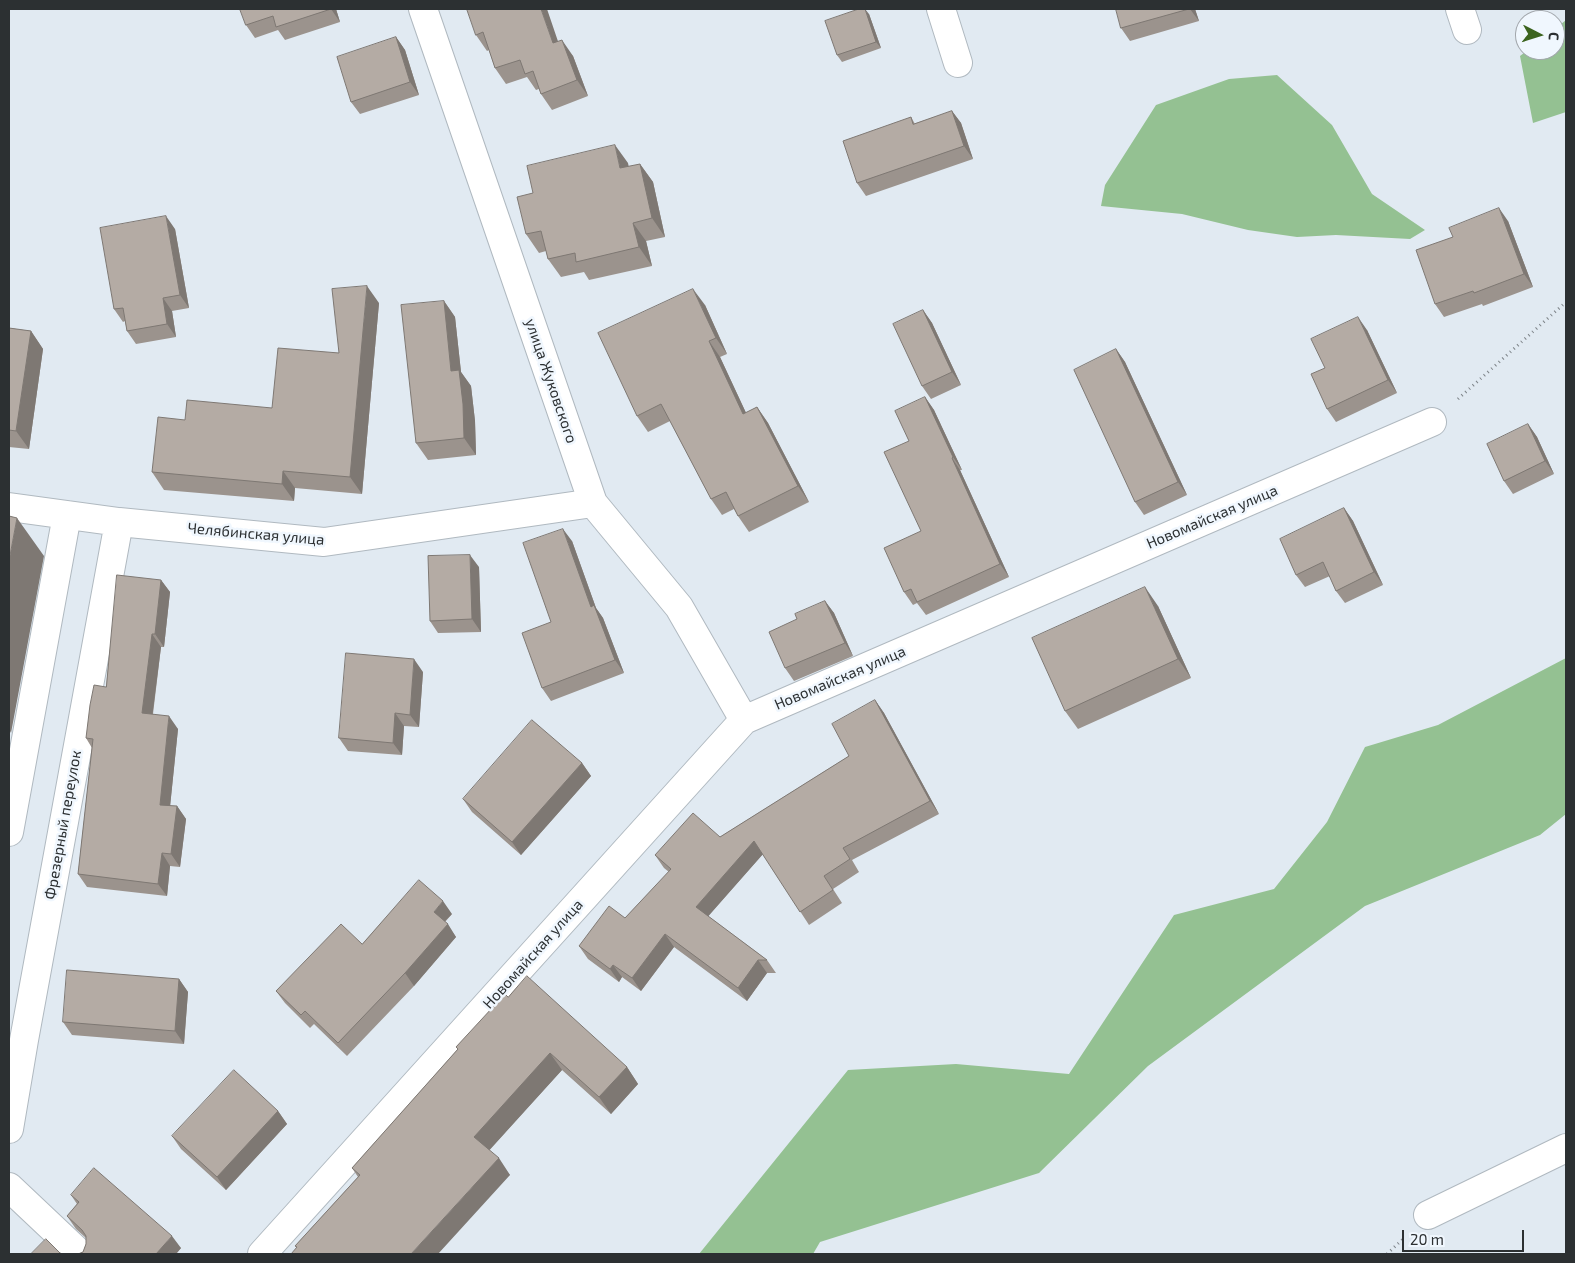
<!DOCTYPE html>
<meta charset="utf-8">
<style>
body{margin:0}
#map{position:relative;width:1575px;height:1263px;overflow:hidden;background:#e1eaf2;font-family:"Exo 2",sans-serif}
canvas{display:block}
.frame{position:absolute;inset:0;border:10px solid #2c3032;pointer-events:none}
.north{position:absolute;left:1515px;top:10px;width:50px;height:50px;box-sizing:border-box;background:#f0f7fe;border:1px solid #a2a7ac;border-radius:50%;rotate:95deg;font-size:14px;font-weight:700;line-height:20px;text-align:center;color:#2c3032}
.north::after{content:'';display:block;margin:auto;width:18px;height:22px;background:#3c641f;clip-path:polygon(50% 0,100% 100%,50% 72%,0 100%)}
.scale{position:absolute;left:1402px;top:1230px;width:122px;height:22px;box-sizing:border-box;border:2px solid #2c3032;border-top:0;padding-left:6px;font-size:15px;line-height:18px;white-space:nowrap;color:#2c3032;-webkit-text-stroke:4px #f0f7fe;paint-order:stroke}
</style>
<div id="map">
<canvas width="1575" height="1263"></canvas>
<div class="frame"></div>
<div class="north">С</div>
<div class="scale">20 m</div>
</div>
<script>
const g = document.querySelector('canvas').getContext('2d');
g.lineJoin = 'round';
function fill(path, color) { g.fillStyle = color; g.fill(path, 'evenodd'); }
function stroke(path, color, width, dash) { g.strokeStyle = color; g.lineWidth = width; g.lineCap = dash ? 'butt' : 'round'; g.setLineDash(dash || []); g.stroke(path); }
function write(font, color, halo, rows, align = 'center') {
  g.font = font + ' "Exo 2",sans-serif'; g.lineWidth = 5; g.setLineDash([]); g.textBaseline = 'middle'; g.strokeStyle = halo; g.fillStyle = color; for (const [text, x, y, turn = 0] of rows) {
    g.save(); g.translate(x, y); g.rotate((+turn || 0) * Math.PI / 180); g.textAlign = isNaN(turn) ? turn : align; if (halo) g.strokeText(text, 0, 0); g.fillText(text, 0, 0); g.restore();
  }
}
fill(new Path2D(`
 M 1566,20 L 1566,112 L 1533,123 L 1520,56 L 1528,50 L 1555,50 L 1555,29 Z
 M 1277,75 L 1332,125 L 1372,194 L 1425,230 L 1410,239 L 1336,235 L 1297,237 L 1248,230 L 1182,214 L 1101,206 L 1105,185 L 1156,105 L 1229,79 Z
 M 1566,658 L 1566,814 L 1540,835 L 1365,906 L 1148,1066 L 1039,1173 L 820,1242 L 813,1254 L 699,1254 L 848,1070 L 956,1064 L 1069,1074 L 1174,915 L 1274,889 L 1327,822 L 1365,747 L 1438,725 Z`), '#94c192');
const minor = new Path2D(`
 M 423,9 L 593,503 L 679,607 L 744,720
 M 941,9 L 958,63
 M 1460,9 L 1467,30
 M 9,507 L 119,522 L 324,542 L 593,503
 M 9,832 L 67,515
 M 9,1129 L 24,1040 L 119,522
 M 9,1187 L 80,1254
 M 1428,1215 L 1566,1148
 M 262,1254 L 744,720 L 1432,422`);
stroke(minor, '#b0b9c0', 30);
stroke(new Path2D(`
 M 1458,399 L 1566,302
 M 1387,1254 L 1404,1238`), '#7e8489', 3, [1, 4]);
stroke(minor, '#fff', 28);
fill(new Path2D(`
 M 240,9 L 336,9 L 340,22 L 285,40 L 278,30 L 255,38 L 246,25 Z
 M 467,9 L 558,41 L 573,56 L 588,96 L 552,110 L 541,94 L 539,89 L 536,90 L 527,77 L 506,84 L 495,68 L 489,50 L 487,51 L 476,35 Z
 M 1116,9 L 1195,9 L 1199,21 L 1130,41 L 1121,28 Z
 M 869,14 L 881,48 L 842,62 L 837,55 Z
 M 396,37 L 405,50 L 419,95 L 360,114 L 351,102 Z
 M 952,111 L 961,123 L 973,159 L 866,196 L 857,183 L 911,117 L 915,124 Z
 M 628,163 L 628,167 L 640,164 L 653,182 L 665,237 L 646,241 L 652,266 L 589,280 L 584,272 L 561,277 L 548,259 L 546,251 L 539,253 L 526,234 L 533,193 Z
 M 1508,221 L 1533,287 L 1483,306 L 1482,304 L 1444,317 L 1435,304 L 1453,237 Z
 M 175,229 L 189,308 L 172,311 L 176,337 L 136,344 L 127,331 L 125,321 L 123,322 L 114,309 Z
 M 444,301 L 455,317 L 461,372 L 471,386 L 475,421 L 476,455 L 428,460 L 416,443 Z
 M 379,303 L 362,494 L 295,488 L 294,501 L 164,490 L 152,472 L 185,420 L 272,408 L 339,353 Z
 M 705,305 L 727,354 L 720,357 L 746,413 L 757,407 L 768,423 L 809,502 L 749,532 L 738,516 L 734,509 L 722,515 L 711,499 L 670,421 L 648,432 L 637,416 Z
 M 923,310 L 932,323 L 961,385 L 931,399 L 922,386 Z
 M 9,328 L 31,331 L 43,349 L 29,449 L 9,447 Z
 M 1367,330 L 1397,393 L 1336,422 L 1327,409 L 1325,368 Z
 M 1116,349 L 1125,362 L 1187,495 L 1144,515 L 1135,502 Z
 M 925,397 L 934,410 L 962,470 L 960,470 L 1009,577 L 926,615 L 917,603 L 913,605 L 904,592 L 921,531 L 909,441 Z
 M 1528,424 L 1537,437 L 1554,474 L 1513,494 L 1504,481 Z
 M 1344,508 L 1353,521 L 1383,585 L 1345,603 L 1336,591 L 1330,576 L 1305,587 L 1296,575 Z
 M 572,541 L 596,608 L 603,618 L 624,673 L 551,701 L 542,688 L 551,622 Z
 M 479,567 L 481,632 L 438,633 L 430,621 Z
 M 161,580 L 170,592 L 164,647 L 161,647 L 153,714 L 178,729 L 170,806 L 177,806 L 186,819 L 180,867 L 170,866 L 167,896 L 87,887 L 78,874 L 92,748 L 86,738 L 106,687 Z
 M 825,601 L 834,613 L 853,656 L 794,681 L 785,668 L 797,619 Z
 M 1158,606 L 1191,678 L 1078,729 L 1065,711 Z
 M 423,672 L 419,727 L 404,726 L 402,755 L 348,751 L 339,738 Z
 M 875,700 L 884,713 L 939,814 L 852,860 L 859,872 L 833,889 L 842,903 L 809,925 L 763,854 L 708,916 L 767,960 L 776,973 L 767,973 L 747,1001 L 674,947 L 641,991 L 622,977 L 619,982 L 588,959 L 579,946 L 625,918 L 669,872 L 664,868 L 655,855 L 720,837 L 849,756 Z
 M 582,763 L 591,776 L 521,855 L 472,812 L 463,799 Z
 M 452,914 L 445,922 L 456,937 L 414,986 L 347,1056 L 314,1024 L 310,1028 L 285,1003 L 276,991 L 362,944 Z
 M 179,979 L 188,992 L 184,1044 L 72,1035 L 63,1022 Z
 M 508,997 L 627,1067 L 638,1084 L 611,1114 L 562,1070 L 489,1150 L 510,1175 L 297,1248 L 295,1246 L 358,1177 L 352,1168 L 458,1049 L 456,1047 Z
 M 278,1111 L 287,1124 L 226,1190 L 181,1149 L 172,1136 Z
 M 71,1195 L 181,1248 L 176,1254 L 78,1254 L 83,1252 L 86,1244 L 86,1238 L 76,1229 L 67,1216 L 77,1204 Z`), '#9b938d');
fill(new Path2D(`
 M 331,9 L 336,9 L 340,22 Z
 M 541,9 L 547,9 L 564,59 L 553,43 Z
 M 865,9 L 869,14 L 881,48 L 876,42 Z
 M 1190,9 L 1195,9 L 1199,21 Z
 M 396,37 L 405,50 L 419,95 L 410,82 Z
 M 562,40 L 573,56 L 588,96 L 577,80 Z
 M 952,111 L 961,123 L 973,159 L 964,146 Z
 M 615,145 L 628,163 L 633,187 L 620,168 Z
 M 640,164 L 653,182 L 665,237 L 652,218 Z
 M 1499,208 L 1508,221 L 1533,287 L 1524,274 Z
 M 166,216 L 175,229 L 189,308 L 180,295 Z
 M 633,223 L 646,241 L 652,266 L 639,247 Z
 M 367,286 L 379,303 L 362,494 L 350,477 Z
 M 693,289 L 705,305 L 727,354 L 716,338 Z
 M 163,298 L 172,311 L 176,337 L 167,324 Z
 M 444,301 L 455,317 L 461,372 L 471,386 L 475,421 L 476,455 L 464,438 L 451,371 Z
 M 923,310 L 932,323 L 961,385 L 952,372 Z
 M 1358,317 L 1367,330 L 1397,393 L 1388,380 Z
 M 31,331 L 43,349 L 29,449 L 16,431 Z
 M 709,341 L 720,357 L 754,430 L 743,414 Z
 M 1116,349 L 1125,362 L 1187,495 L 1178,482 Z
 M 925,397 L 934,410 L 962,470 L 953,457 Z
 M 757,407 L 768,423 L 809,502 L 798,486 Z
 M 1528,424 L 1537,437 L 1554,474 L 1545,461 Z
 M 952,458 L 960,470 L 1009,577 L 1000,564 Z
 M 283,471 L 295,488 L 294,501 L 282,484 Z
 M 1344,508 L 1353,521 L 1383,585 L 1374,572 Z
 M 17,518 L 44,556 L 11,733 L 9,729 L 9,561 Z
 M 563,529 L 572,541 L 596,608 L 603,618 L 624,673 L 615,660 L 591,607 Z
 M 470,555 L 479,567 L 481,632 L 472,619 Z
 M 161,580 L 170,592 L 164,647 L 155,634 Z
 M 1145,587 L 1158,606 L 1191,678 L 1178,659 Z
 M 825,601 L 834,613 L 853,656 L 845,643 Z
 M 152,634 L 161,647 L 151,726 L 142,713 Z
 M 414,659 L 423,672 L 419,727 L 410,715 Z
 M 875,700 L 884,713 L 939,814 L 930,801 Z
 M 395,713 L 404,726 L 402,755 L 393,743 Z
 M 169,716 L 178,729 L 169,817 L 160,805 Z
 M 582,763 L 591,776 L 521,855 L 512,842 Z
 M 177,806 L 186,819 L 180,867 L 171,854 Z
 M 754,841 L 763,854 L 705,920 L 696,907 Z
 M 162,853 L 170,866 L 167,896 L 158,884 Z
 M 443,901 L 452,914 L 442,924 L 434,912 Z
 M 448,924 L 456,937 L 414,986 L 405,973 Z
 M 665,934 L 674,947 L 641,991 L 632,978 Z
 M 758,960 L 767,973 L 747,1001 L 738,988 Z
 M 613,965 L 622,977 L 619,982 L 610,969 Z
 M 179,979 L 188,992 L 184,1044 L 175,1031 Z
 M 550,1053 L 562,1070 L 486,1154 L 474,1137 Z
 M 627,1067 L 638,1084 L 611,1114 L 599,1097 Z
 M 278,1111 L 287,1124 L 226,1190 L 217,1177 Z
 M 499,1158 L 510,1175 L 438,1254 L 411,1254 Z
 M 172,1236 L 181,1248 L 176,1254 L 156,1254 Z`), '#7e7873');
const building = new Path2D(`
 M 240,9 L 331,9 L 276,27 L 273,16 L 246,25 Z
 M 467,9 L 541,9 L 553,43 L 562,40 L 577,80 L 541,94 L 533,71 L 525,74 L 520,60 L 495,68 L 483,32 L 476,35 Z
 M 859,9 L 865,9 L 876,42 L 837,55 L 825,21 Z
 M 1116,9 L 1189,9 L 1121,28 Z
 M 396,37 L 410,82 L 351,102 L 337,57 Z
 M 952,111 L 964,146 L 857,183 L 843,141 L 911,117 L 913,124 Z
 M 615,145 L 620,168 L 640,164 L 652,218 L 633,223 L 639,247 L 576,262 L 575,253 L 548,259 L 541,231 L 526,234 L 517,197 L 533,193 L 527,166 Z
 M 1499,208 L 1524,274 L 1474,293 L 1473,291 L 1435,304 L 1416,250 L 1453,237 L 1449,228 Z
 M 166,216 L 180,295 L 163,298 L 167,324 L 127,331 L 123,308 L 114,309 L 100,228 Z
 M 367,286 L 350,477 L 283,471 L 282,484 L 152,472 L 158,417 L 185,420 L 187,400 L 272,408 L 278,348 L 339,353 L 332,289 Z
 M 693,289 L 716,338 L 709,341 L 743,414 L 757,407 L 798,486 L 738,516 L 726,492 L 711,499 L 661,404 L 637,416 L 598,333 Z
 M 444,301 L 451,371 L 459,370 L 463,404 L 464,438 L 416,443 L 401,305 Z
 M 923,310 L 952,372 L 922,386 L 893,324 Z
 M 1358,317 L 1388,380 L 1327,409 L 1311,374 L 1325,368 L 1311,339 Z
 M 9,328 L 31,331 L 16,431 L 9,430 Z
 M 1116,349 L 1178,482 L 1135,502 L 1074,370 Z
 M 925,397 L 953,457 L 952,458 L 1000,564 L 917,602 L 911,589 L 904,592 L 884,548 L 921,531 L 884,452 L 909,441 L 895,411 Z
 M 1528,424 L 1545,461 L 1504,481 L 1487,444 Z
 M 1344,508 L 1374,572 L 1336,591 L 1323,562 L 1296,575 L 1280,539 Z
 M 9,516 L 17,518 L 9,561 Z
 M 563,529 L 591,607 L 594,605 L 615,660 L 542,688 L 522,633 L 551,622 L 523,543 Z
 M 470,555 L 472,619 L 430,621 L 428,556 Z
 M 117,575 L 161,580 L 155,634 L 152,634 L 142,713 L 169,716 L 160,805 L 177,806 L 171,854 L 162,853 L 158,884 L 78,874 L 93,739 L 86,738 L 90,705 L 94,685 L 106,687 Z
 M 1145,587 L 1178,659 L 1065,711 L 1032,638 Z
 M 825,601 L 845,643 L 785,668 L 769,632 L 797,619 L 795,614 Z
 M 346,653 L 414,659 L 410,715 L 395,713 L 393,743 L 339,738 Z
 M 875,700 L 930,801 L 843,848 L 850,859 L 824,876 L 833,890 L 800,912 L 754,841 L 696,907 L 767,960 L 758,960 L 738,988 L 665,934 L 632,978 L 613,965 L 610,969 L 579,946 L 609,906 L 625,918 L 671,869 L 655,855 L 693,813 L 720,837 L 849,756 L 832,724 Z
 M 532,720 L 582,763 L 512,842 L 463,799 Z
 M 419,880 L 443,901 L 434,912 L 448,924 L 405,973 L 338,1043 L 305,1011 L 301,1015 L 276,991 L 341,924 L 362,944 Z
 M 67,970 L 179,979 L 175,1031 L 63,1022 Z
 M 527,976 L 627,1067 L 599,1097 L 550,1053 L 474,1137 L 499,1158 L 411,1254 L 291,1254 L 297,1247 L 295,1246 L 360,1175 L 352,1168 L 458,1049 L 456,1047 L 505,994 L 508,997 Z
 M 234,1070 L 278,1111 L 217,1177 L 172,1136 Z
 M 94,1168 L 172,1236 L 156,1254 L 78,1254 L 83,1252 L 86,1244 L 86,1236 L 82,1230 L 67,1216 L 79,1202 L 71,1195 Z
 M 46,1239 L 60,1253 L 63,1254 L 31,1254 Z`);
fill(building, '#b4aba4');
stroke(building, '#7e7873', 1);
write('15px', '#2c3032', '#f0f7fe', [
 ["улица Жуковского",551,381,71],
 ["Новомайская улица",1212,517,-23],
 ["Челябинская улица",256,534,5],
 ["Новомайская улица",840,678,-23],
 ["Фрезерный переулок",63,825,-80],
 ["Новомайская улица",533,954,-48]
]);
</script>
